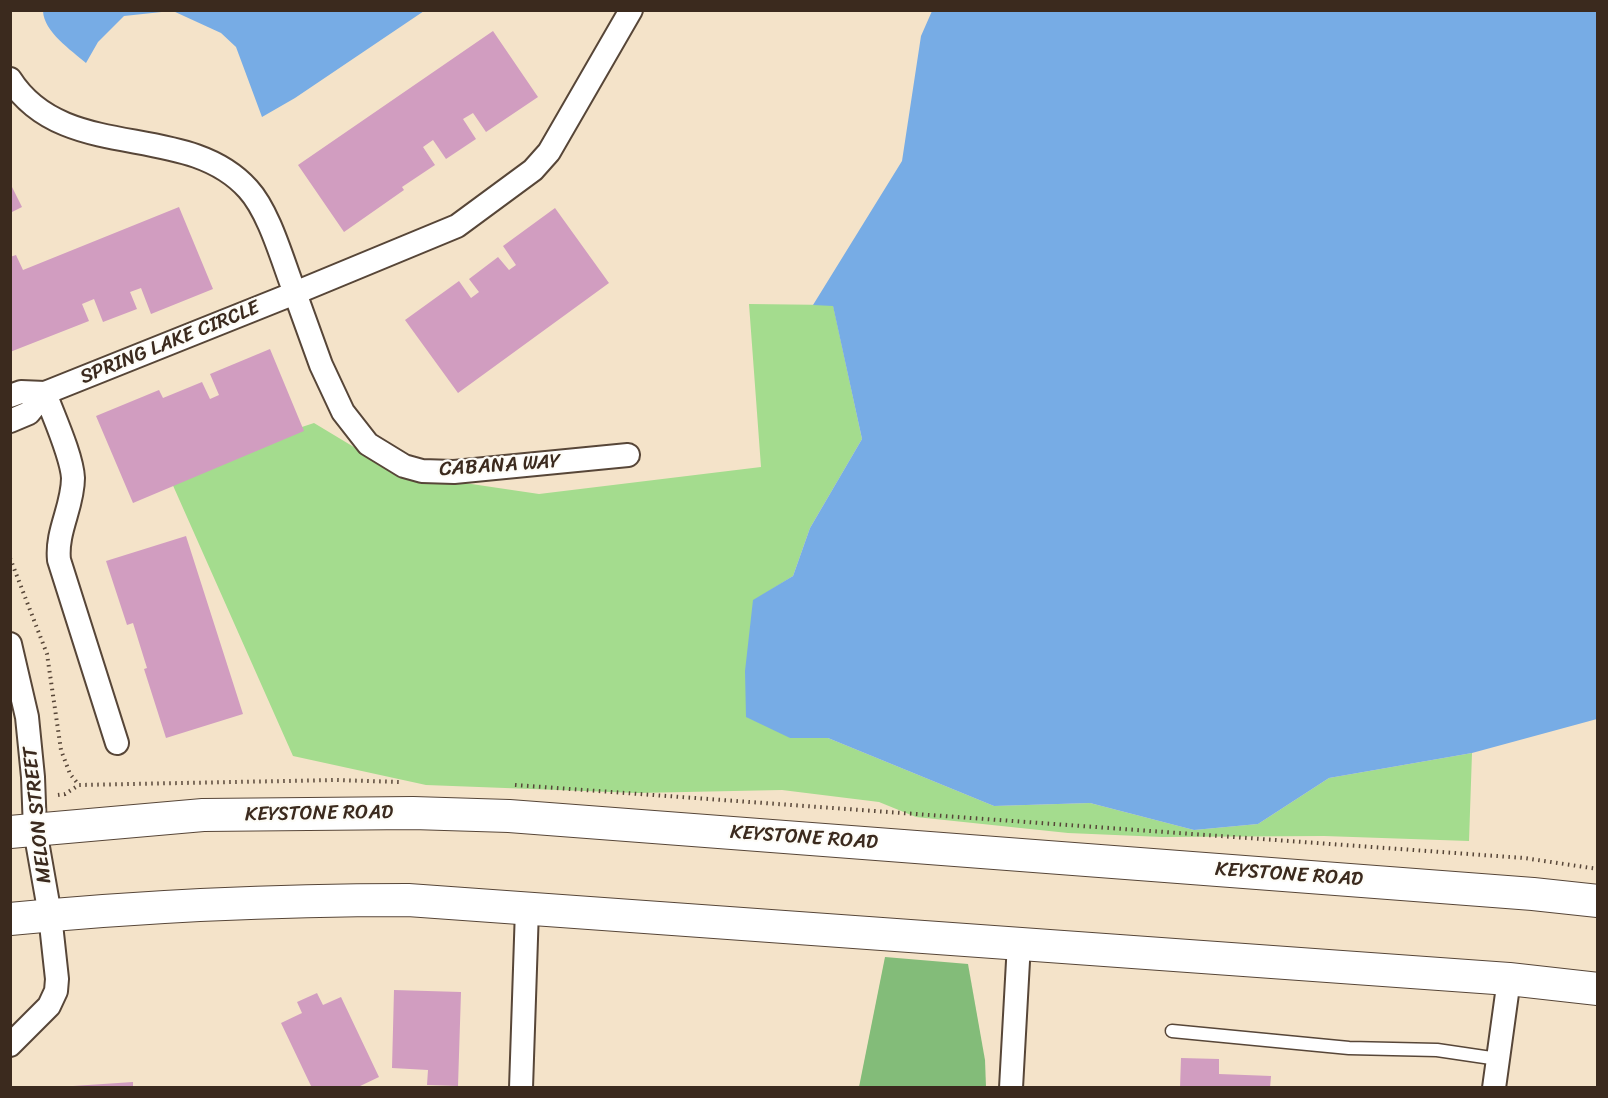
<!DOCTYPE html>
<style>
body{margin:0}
#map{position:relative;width:1608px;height:1098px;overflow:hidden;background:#f4e3c9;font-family:Sriracha,sans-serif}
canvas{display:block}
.frame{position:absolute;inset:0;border:12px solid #3b2a1e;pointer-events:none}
</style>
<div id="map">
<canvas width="1608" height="1098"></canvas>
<div class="frame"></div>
</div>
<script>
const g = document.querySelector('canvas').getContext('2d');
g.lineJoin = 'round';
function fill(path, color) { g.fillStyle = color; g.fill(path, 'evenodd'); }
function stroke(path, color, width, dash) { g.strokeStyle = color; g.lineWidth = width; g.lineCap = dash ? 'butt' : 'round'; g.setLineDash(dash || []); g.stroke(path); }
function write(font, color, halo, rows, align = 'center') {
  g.font = font + ' Sriracha,sans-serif'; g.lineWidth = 4.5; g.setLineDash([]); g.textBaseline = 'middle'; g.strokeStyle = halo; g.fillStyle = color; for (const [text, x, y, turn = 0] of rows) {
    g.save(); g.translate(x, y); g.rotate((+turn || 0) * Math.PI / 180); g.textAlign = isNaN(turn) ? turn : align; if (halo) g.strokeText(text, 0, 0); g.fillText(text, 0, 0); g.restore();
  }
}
fill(new Path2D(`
 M 749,304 L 833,305 L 862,439 L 810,528 L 793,576 L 753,601 L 790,738 L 828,738 L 994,806 L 1090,803 L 1194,830 L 1258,824 L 1329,778 L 1472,753 L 1469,841 L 1324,836 L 1162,837 L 1068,833 L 916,817 L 879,802 L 782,790 L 637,793 L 426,785 L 293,756 L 171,481 L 223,453 L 314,423 L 397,473 L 539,494 L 761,467 Z`), '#a4dc8e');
fill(new Path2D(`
 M 885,957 L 968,964 L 985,1060 L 986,1087 L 859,1087 Z`), '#83bc79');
fill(new Path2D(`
 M 43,11 L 43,10 L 171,11 L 124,16 L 98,42 L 86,63 C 71,50 44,32 43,11 Z
 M 173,11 L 424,11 L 295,98 L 262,117 L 236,47 L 221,33 Z
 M 932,11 L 1597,11 L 1597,719 L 1472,753 L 1329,778 L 1258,824 L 1194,830 L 1090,803 L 994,806 L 828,738 L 790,738 L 746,717 L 745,671 L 753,600 L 793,576 L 810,528 L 862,439 L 833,306 L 813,305 L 902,161 L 921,36 Z`), '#77ace5');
fill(new Path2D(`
 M 493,31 L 538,97 L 486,132 L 473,113 L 463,119 L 476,139 L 446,159 L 433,140 L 423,147 L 435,165 L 402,187 L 404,190 L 344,232 L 298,165 Z
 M 10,183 L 22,207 L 10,213 Z
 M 179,207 L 213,289 L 151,314 L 141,288 L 130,292 L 137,309 L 103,322 L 94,299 L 82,304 L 89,321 L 10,352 L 10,257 L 16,255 L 23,270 Z
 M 555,208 L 609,283 L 458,393 L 405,320 L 459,281 L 471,298 L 479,292 L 469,279 L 498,257 L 509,270 L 516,265 L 503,246 Z
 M 270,349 L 304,431 L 133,503 L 96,416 L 159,390 L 163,398 L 202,382 L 210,399 L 219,395 L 210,374 Z
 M 186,536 L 243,714 L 166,738 L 144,669 L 147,668 L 133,623 L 127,625 L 106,561 Z
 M 394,990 L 461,992 L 458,1086 L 427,1085 L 428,1070 L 392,1068 Z
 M 317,993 L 323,1005 L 341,997 L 379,1077 L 356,1088 L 312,1088 L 281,1023 L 302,1013 L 297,1002 Z
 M 1181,1058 L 1219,1059 L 1219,1074 L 1271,1076 L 1270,1088 L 1180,1088 Z
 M 133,1082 L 133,1088 L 73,1088 L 73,1086 Z`), '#d19dc0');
const service = new Path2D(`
 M 1172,1031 L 1349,1048 L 1437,1050 L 1498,1059`);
const minor = new Path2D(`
 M 10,79 C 64,164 186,120 248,189 C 270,213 283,263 295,293 L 457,226 L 533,170 L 549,152 L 631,10
 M 45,393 C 53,415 72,456 73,478 C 73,507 56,531 59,560 L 117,743
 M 10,396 L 21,392 L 45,393 L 295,293 L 321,365 L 343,412 L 368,444 L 404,466 L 422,471 L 454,472 L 628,455
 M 10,421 L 29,413 L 45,393
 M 10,644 L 27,717 L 33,777 L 35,830 L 50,915 L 57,979 L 56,991 L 49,1006 L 10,1045
 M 521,1088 L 527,909
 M 1011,1088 L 1019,943
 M 1494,1088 L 1509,979`);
const secondary = new Path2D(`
 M 10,832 L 203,815 L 413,813 L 509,816 L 1533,894 L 1598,901
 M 10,919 C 143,906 275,900 408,900 L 1509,979 L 1598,989`);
stroke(service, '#574638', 15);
stroke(minor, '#574638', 26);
stroke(secondary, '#574638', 34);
stroke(new Path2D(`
 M 10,558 L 47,654 L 61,750 L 70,774 L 79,785 L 337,780 L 399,782
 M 515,785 L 1524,858 L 1598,869
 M 58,795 L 65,794 L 79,785`), '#574638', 4, [1.5, 4.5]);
stroke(service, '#fff', 12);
stroke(minor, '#fff', 22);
stroke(secondary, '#fff', 32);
write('20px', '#3b2a1e', '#fdfcf7', [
 ["SPRING LAKE CIRCLE",170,343,-22],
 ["CABANA WAY",500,466,-4],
 ["KEYSTONE ROAD",319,814,-1],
 ["MELON STREET",38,815,-96],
 ["KEYSTONE ROAD",804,838,4],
 ["KEYSTONE ROAD",1289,875,4]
]);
</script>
